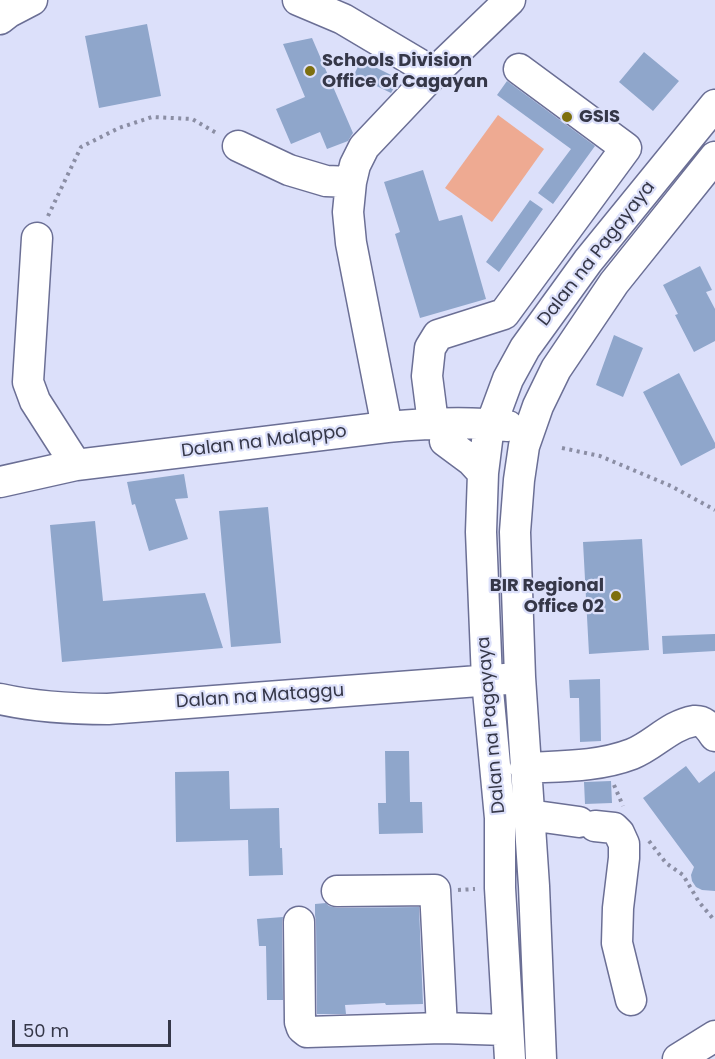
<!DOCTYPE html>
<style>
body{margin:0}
#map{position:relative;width:715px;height:1059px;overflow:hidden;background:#dce0fa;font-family:Poppins,sans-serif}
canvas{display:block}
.scale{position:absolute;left:12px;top:1020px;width:159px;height:27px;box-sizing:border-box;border:3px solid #353748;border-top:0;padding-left:8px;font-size:18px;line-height:21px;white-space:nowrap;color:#353748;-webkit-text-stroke:4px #dce0fa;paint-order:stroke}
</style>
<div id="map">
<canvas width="715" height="1059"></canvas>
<div class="scale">50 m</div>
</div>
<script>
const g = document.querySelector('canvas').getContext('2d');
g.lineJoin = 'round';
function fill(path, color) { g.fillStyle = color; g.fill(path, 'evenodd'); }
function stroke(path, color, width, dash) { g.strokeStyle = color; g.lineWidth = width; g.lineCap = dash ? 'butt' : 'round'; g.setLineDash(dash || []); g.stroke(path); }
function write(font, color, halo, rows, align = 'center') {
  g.font = font + ' Poppins,sans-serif'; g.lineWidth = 4.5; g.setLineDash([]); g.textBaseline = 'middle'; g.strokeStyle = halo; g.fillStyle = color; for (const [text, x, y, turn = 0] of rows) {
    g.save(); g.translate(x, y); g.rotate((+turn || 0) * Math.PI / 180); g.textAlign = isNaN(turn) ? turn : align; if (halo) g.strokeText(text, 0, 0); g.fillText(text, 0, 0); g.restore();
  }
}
fill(new Path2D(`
 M 498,115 L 544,149 L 492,222 L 445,188 Z`), '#eeaa92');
fill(new Path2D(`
 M 147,24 L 161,96 L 99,108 L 85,36 Z
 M 312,38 L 353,133 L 348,141 L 327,149 L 320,132 L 291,144 L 276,109 L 305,97 L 283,44 Z
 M 644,52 L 679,81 L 653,111 L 619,82 Z
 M 361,60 L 399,79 L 391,93 L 354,75 Z
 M 507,81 L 595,146 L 553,204 L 538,193 L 571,149 L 497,95 Z
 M 423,170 L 439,221 L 462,215 L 486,299 L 420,318 L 395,234 L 400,232 L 384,182 Z
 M 530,200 L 543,209 L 499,272 L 486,262 Z
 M 700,266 L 712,290 L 706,292 L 715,309 L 715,341 L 694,352 L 675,315 L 678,314 L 663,285 Z
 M 614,335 L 643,348 L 623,397 L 596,385 Z
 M 679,373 L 715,443 L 715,448 L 681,466 L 643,392 Z
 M 184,474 L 188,498 L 175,499 L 188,539 L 149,551 L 135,504 L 132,505 L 127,482 Z
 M 268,507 L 281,643 L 231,647 L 219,511 Z
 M 95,521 L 103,601 L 205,593 L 223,648 L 62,662 L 50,525 Z
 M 642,539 L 649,650 L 589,654 L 583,542 Z
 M 715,634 L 715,651 L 663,654 L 662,636 Z
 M 600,679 L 601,741 L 580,742 L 579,698 L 570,698 L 569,680 Z
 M 385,751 L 409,751 L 410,802 L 422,802 L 423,833 L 379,834 L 378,803 L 386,803 Z
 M 686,766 L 699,783 L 715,771 L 715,891 L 702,890 L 696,887 L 692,881 L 691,875 L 694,867 L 643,798 Z
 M 229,771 L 230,809 L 279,808 L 280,848 L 282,848 L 283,875 L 249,876 L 248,840 L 176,842 L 175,772 Z
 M 611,781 L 612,803 L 585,804 L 584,782 Z
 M 326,903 L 329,906 L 337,908 L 419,907 L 423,1004 L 386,1005 L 385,1003 L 345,1005 L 346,1014 L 317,1014 L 316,922 L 315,915 L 315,904 Z
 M 283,917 L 282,922 L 283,1000 L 267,1000 L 266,946 L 259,946 L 257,919 Z`), '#8fa6cb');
const minor = new Path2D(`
 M 298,0 L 343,19 L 434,73
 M 0,19 L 9,12 L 32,0
 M 238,146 L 289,170 L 326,181 L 351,182
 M 37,238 L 28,382 L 35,401 L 76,465
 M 433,423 L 427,376 L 430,348 L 438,335 L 504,314 L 626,148 L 519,69
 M 387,427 L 351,243 L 348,212 L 351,182 L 355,165 L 364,147 L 434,73 L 510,0
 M 445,441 L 472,461 L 483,473
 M 0,482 L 76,465 L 387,427 C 428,423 468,421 508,426
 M 0,699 C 36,707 72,709 108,709 L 505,679
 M 525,768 C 561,766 598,767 632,754 C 653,746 670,725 694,721 C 705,720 709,728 715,736
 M 529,815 L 579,822
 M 595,826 L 614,828 L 619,833 L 624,844 L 624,858 L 618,908 L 617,943 L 631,1000
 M 337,891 L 435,890 L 442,1028
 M 299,922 L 300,1022 L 302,1028 L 307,1032 L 442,1028 L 507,1030
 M 510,1059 L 500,888 L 500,818 L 487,680 L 481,532 L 483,473 L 488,433 L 508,379 L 525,348 L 588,261 L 715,105
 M 541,1059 L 534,886 L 520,677 L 515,532 L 519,480 L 524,446 L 538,406 L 556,369 L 614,283 L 715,157
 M 678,1059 L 715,1036`);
stroke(minor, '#6b6f95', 33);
stroke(new Path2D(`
 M 48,216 L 81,147 L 119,128 L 152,117 L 192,119 L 218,134
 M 562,448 L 600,456 L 671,486 L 715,510
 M 614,785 L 623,806
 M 649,841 L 666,863 L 683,875 L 699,902 L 715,921
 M 458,890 L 475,889`), '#8b8ea4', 4, [3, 4.5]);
stroke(minor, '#fff', 30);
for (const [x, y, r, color] of [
 [310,71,6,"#7d6f0e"],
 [567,117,6,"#7d6f0e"],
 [616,596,6,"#7d6f0e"]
]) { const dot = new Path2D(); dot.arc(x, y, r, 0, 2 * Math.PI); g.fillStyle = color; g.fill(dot); stroke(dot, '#dce0fa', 2); }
write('bold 18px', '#353748', '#dce0fa', [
 ["Schools Division",322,61],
 ["Office of Cagayan",322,82],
 ["GSIS",579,117],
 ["BIR Regional",604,586,"right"],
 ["Office 02",604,607,"right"]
], 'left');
write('18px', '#353748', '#dce0fa', [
 ["Dalan na Pagayaya",597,254,-52],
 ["Dalan na Malappo",264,442,-7],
 ["Dalan na Mataggu",260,697,-4],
 ["Dalan na Pagayaya",492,725,-95]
]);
</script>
